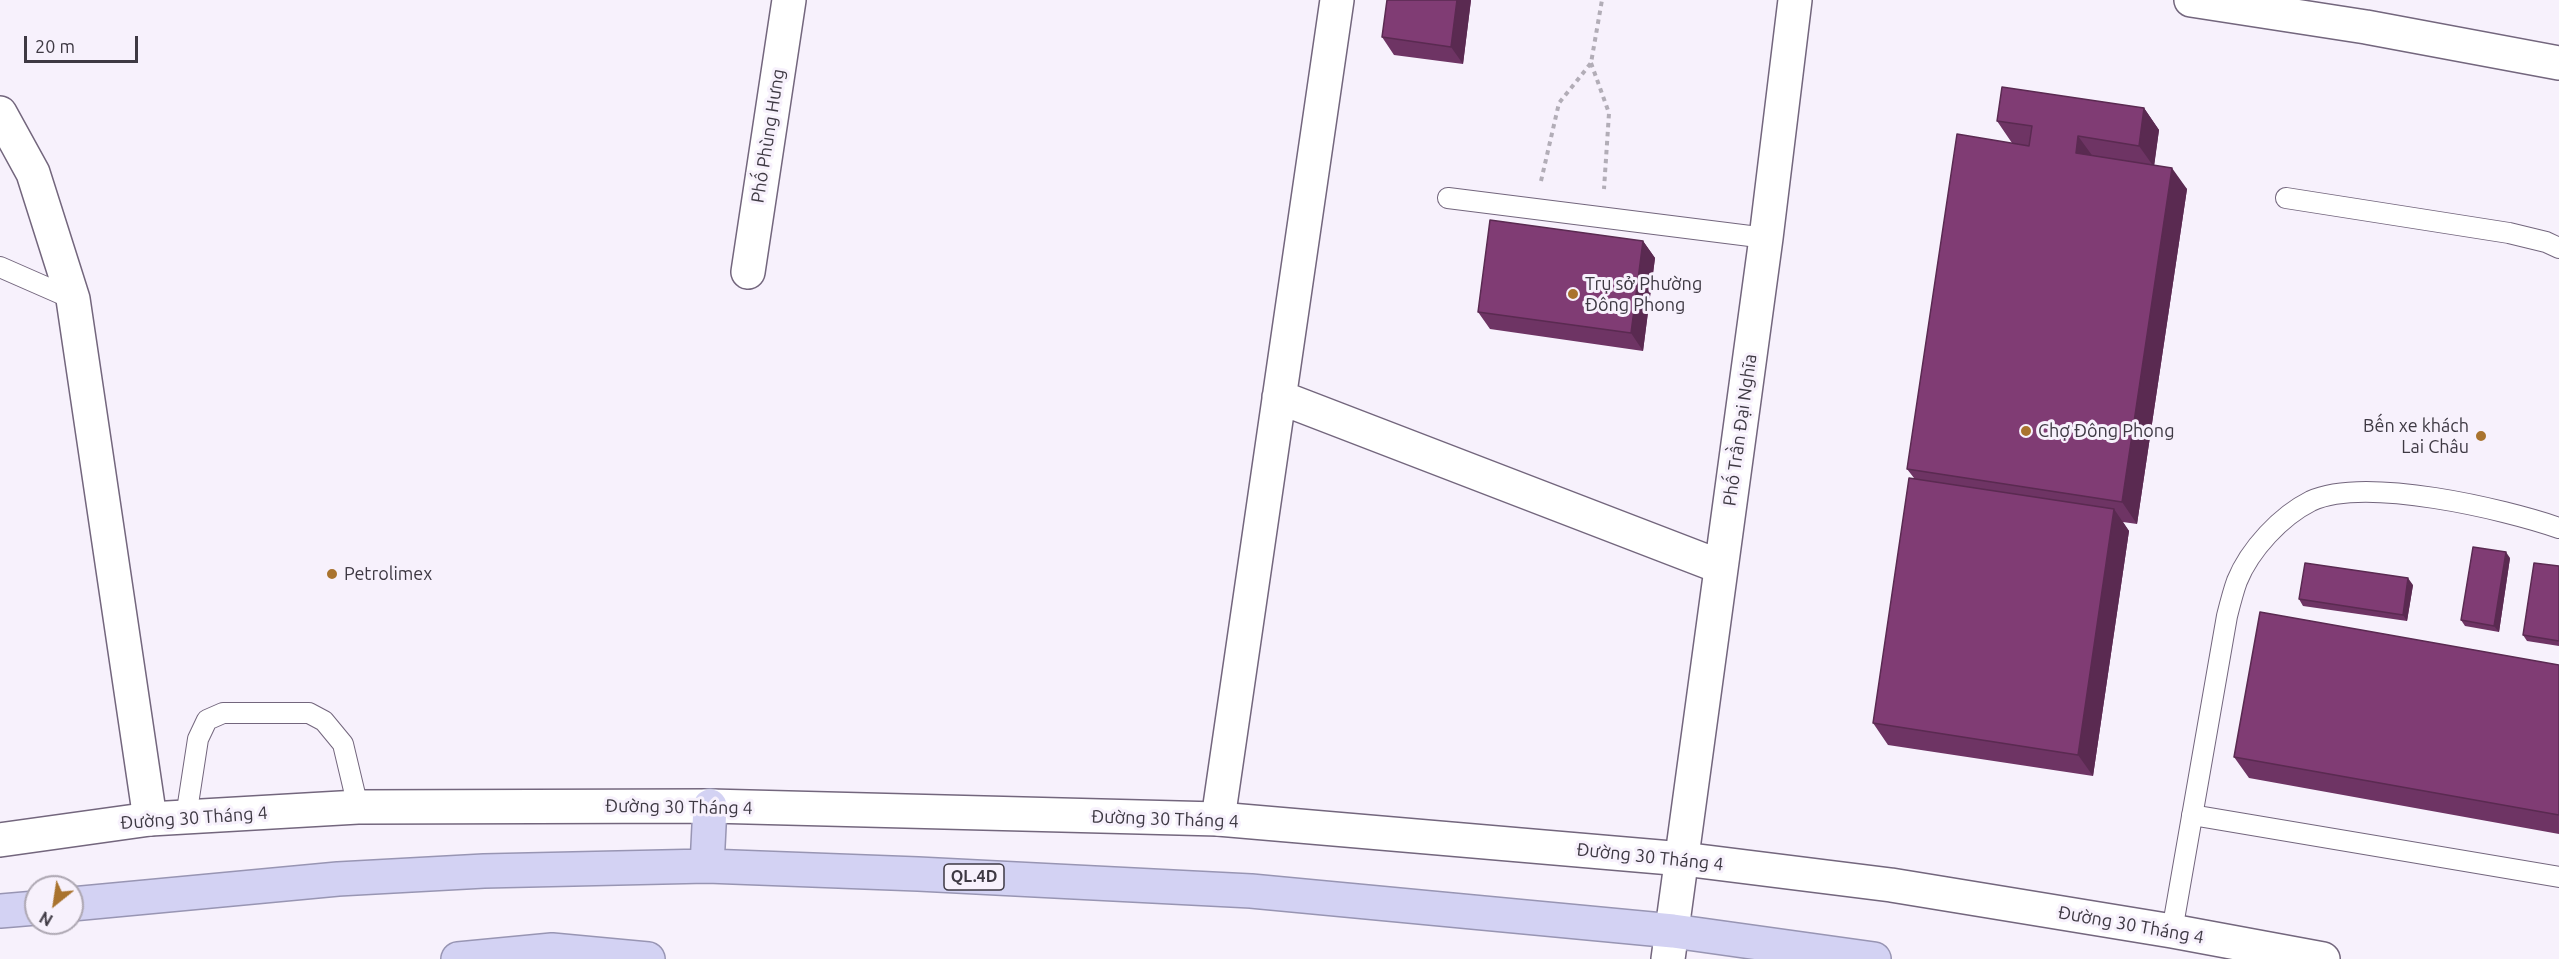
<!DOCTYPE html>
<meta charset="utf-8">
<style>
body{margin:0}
#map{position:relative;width:2559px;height:959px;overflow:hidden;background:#f7f1fc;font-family:Ubuntu,sans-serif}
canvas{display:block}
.north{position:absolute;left:24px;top:875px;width:60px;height:60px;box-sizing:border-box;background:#f7f1fc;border:2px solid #ada7b2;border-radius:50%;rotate:210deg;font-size:16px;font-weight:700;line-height:24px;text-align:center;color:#3e3943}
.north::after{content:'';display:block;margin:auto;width:21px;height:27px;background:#a9732e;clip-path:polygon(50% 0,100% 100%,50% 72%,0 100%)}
.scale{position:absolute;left:24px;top:36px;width:114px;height:27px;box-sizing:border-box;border:3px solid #3e3943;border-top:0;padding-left:8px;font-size:18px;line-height:21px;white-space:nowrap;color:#3e3943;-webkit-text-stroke:4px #f7f1fc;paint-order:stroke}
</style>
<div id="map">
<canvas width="2559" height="959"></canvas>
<div class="north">N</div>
<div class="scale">20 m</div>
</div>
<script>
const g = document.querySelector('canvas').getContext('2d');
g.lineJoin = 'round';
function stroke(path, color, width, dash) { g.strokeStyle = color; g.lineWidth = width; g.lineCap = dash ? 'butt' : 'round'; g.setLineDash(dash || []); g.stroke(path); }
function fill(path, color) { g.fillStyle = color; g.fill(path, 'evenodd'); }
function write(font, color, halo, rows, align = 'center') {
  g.font = font + ' Ubuntu,sans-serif'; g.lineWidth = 6; g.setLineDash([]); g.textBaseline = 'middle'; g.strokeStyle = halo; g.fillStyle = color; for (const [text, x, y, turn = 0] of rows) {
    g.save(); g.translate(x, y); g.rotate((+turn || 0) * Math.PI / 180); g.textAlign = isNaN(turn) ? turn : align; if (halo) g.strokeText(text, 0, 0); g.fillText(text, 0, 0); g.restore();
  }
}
const service = new Path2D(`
 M 1448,198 L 1766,238
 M 2286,198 L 2509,233 L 2546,242 L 2559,248
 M 0,267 L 73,299
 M 2192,815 L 2559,877
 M 186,817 L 198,739 L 207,720 L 223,713 L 309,713 L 324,721 L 343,744 L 358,807
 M 2172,931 L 2227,616 C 2230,604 2233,592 2237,581 C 2250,549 2281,516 2311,501 C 2365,476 2504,509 2559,528`);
const minor = new Path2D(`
 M 2191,0 L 2366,27 L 2559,63
 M 0,113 L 33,173 L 73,299 L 150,819
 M 748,272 L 789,0
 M 1279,397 L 1721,567
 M 1218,819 L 1337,0
 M 1668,959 L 1766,238 L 1795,0`);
const tertiary = new Path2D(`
 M 0,840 L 150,819 L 358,807 L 710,806 L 1218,819 L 1683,859 L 1891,885 L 2172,931 L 2323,959`);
const trunk = new Path2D(`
 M 707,866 L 710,806
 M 72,904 L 338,879 L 484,871 L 707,866 L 918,874 L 1251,891 L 1673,931 L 1874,959
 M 0,911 L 36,908
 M 458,959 L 552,950 L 648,959`);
stroke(service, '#73667d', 22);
stroke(minor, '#73667d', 36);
stroke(tertiary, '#73667d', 36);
stroke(trunk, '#9895b3', 36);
stroke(new Path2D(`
 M 1591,63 L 1609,113 L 1604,189
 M 1541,181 L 1559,103 L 1591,63 L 1602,0`), '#b2adb7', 4, [4.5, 4.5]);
stroke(service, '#fff', 20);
stroke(minor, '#fff', 33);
stroke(tertiary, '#fff', 33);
stroke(trunk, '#d3d2f3', 33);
fill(new Path2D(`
 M 1471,0 L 1463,64 L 1394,55 L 1382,37 Z
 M 2144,108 L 2159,130 L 2154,165 L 2187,189 L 2137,524 L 2123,522 L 2129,531 L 2093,776 L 1888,745 L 1873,723 L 1914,478 L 1907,469 L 2012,143 L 1997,121 Z
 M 1643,241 L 1655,258 L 1643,351 L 1490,329 L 1478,312 Z
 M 2510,558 L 2499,632 L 2465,626 L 2461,620 Z
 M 2559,566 L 2559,646 L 2527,641 L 2523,635 Z
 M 2413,585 L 2407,621 L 2303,606 L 2299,599 Z
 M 2559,665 L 2559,834 L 2249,778 L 2234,757 Z`), '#6e3464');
fill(new Path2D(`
 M 1457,0 L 1471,0 L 1463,64 L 1451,47 Z
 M 2144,108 L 2159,130 L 2154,167 L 2139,146 Z
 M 2078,136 L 2094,158 L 2076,153 Z
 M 2172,168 L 2187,189 L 2137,524 L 2122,502 Z
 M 1643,241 L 1655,258 L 1643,351 L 1631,333 Z
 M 2114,509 L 2129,531 L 2093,776 L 2078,755 Z
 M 2506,552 L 2510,558 L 2499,632 L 2494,626 Z
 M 2408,578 L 2413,585 L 2407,621 L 2403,615 Z`), '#5a2a51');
const building = new Path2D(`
 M 1387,0 L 1457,0 L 1451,47 L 1382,37 Z
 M 2002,87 L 2144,108 L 2139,146 L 2078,136 L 2076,153 L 2172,168 L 2122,502 L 1907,469 L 1957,134 L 2029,146 L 2032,126 L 1997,121 Z
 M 1490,220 L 1643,241 L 1631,333 L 1478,312 Z
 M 1909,478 L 2114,509 L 2078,755 L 1873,723 Z
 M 2473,547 L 2506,552 L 2494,626 L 2461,620 Z
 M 2305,563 L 2408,578 L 2403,615 L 2299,599 Z
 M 2534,563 L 2559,566 L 2559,641 L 2523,635 Z
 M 2260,612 L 2559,665 L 2559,815 L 2234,757 Z`);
fill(building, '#803c74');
stroke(building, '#5a2a51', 1.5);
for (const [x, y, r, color] of [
 [1573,294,6,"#a9732e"],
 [2026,431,6,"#a9732e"],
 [2481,436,6,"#a9732e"],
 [332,574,6,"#a9732e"]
]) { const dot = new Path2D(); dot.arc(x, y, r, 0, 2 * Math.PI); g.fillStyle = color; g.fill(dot); stroke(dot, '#f7f1fc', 2); }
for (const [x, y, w] of [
 [974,877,60]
]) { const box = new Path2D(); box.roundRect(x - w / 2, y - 13, w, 26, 4.5); g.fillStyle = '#f7f1fc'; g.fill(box); stroke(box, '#3e3943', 1.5); }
write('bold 16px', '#3e3943', null, [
 ["QL.4D",974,877]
]);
write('18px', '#3e3943', '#f7f1fc', [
 ["Phố Phùng Hưng",768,136,-81],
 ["Phố Trần Đại Nghĩa",1740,430,-82],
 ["Đường 30 Tháng 4",679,807,1],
 ["Đường 30 Tháng 4",194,818,-4],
 ["Đường 30 Tháng 4",1165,819,2],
 ["Đường 30 Tháng 4",1650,857,6],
 ["Đường 30 Tháng 4",2131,925,10]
]);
write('18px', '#3e3943', '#f7f1fc', [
 ["Trụ sở Phường",1585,284],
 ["Đông Phong",1585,305],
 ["Bến xe khách",2469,426,"right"],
 ["Lai Châu",2469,447,"right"],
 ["Chợ Đông Phong",2038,431],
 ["Petrolimex",344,574]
], 'left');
</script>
